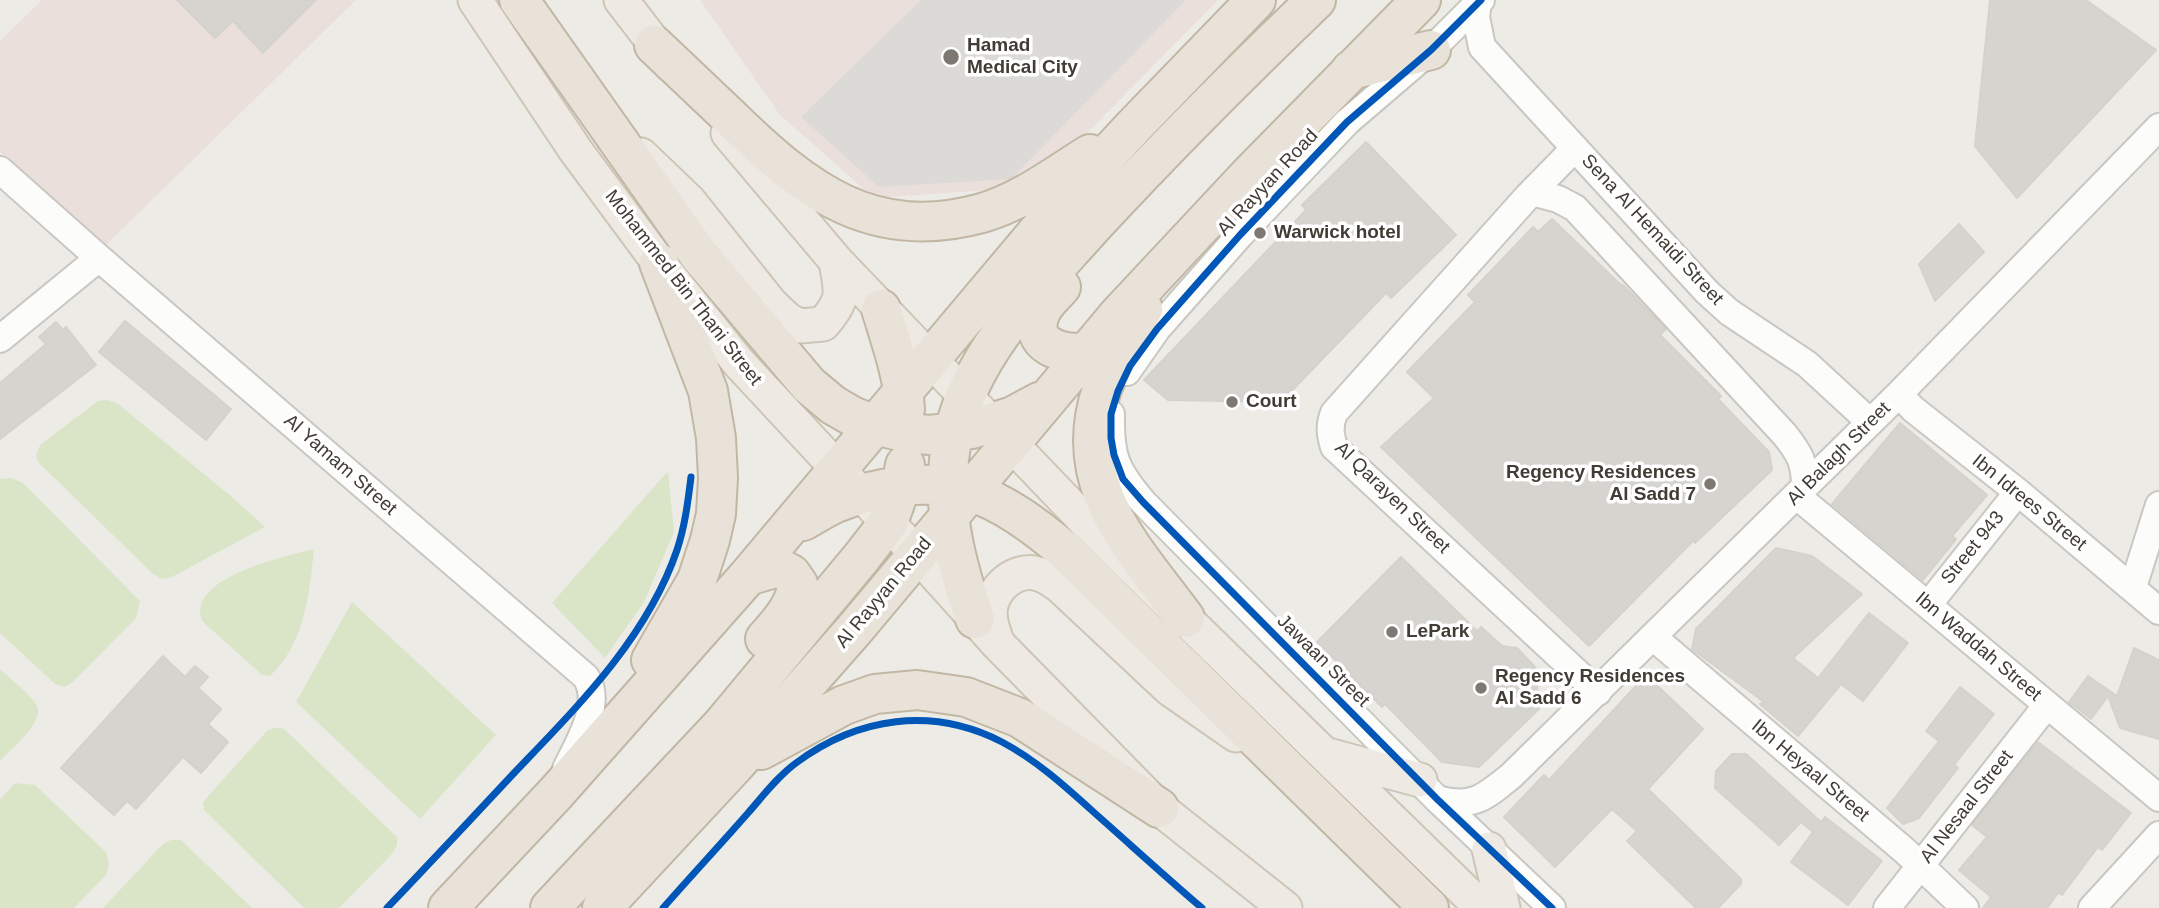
<!DOCTYPE html>
<style>
body{margin:0}
canvas{display:block;background:#edebe6}
</style>
<canvas width="2159" height="908"></canvas>
<script>
const g = document.querySelector('canvas').getContext('2d');
g.lineJoin = 'round';
function fill(path, color) { g.fillStyle = color; g.fill(path, 'evenodd'); }
function stroke(path, color, width, dash) { g.strokeStyle = color; g.lineWidth = width; g.lineCap = dash ? 'butt' : 'round'; g.setLineDash(dash || []); g.stroke(path); }
function write(font, color, halo, rows, align = 'center') {
  g.font = font + ' Helvetica,sans-serif'; g.lineWidth = 7; g.setLineDash([]); g.textBaseline = 'middle'; g.strokeStyle = halo; g.fillStyle = color; for (const [text, x, y, turn = 0] of rows) {
    g.save(); g.translate(x, y); g.rotate((+turn || 0) * Math.PI / 180); g.textAlign = isNaN(turn) ? turn : align; if (halo) g.strokeText(text, 0, 0); g.fillText(text, 0, 0); g.restore();
  }
}
fill(new Path2D(`
 M 42,0 L 356,0 L 106,245 L 0,152 L 0,41 Z
 M 700,0 L 1218,0 L 1034,187 L 874,198 L 780,115 Z`), '#ebdfdb');
fill(new Path2D(`
 M 108,400 L 118,404 L 231,496 L 265,527 L 172,577 L 162,579 L 153,574 L 38,462 L 36,456 L 40,445 L 98,401 Z
 M 668,471 L 674,532 L 644,602 L 605,658 L 552,603 Z
 M 11,478 L 23,483 L 140,601 L 136,618 L 75,680 L 65,687 L 55,684 L 0,633 L 0,479 Z
 M 314,549 C 309,595 305,643 270,676 L 262,675 L 202,621 C 186,577 286,556 314,549 Z
 M 352,602 L 496,735 L 420,819 L 296,702 Z
 M 0,669 C 11,680 27,691 36,704 C 47,720 11,749 0,761 Z
 M 274,728 L 283,728 L 397,837 L 397,845 L 392,854 L 339,908 L 304,908 L 204,810 L 203,803 L 208,796 L 267,731 Z
 M 15,783 L 35,785 L 107,853 L 109,866 L 106,875 L 74,908 L 0,908 L 0,800 Z
 M 171,840 L 181,840 L 252,908 L 103,908 L 163,844 Z`), '#dae5c8');
fill(new Path2D(`
 M 921,0 L 1186,0 L 1011,179 L 879,187 L 801,117 Z`), '#dcdad6');
const building = new Path2D(`
 M 177,0 L 316,0 L 263,53 L 233,21 L 215,38 Z
 M 1990,0 L 2086,0 L 2156,50 L 2017,198 L 1975,146 Z
 M 1366,142 L 1456,235 L 1391,298 L 1386,293 L 1281,402 L 1168,400 L 1144,380 L 1306,210 L 1302,205 Z
 M 1552,219 L 1622,286 L 1623,285 L 1666,329 L 1660,335 L 1721,396 L 1718,399 L 1769,452 L 1772,470 L 1695,543 L 1693,541 L 1589,646 L 1381,447 L 1434,398 L 1407,372 L 1475,302 L 1468,295 L 1533,227 L 1538,232 Z
 M 1959,224 L 1984,252 L 1935,301 L 1919,264 Z
 M 125,321 L 231,409 L 206,440 L 99,352 Z
 M 56,322 L 63,330 L 66,327 L 96,365 L 0,439 L 0,383 L 46,344 L 39,337 Z
 M 1900,423 L 1987,495 L 1952,536 L 1956,539 L 1923,580 L 1832,504 Z
 M 1776,548 L 1812,556 L 1862,594 L 1793,658 L 1818,678 L 1869,613 L 1908,643 L 1863,701 L 1841,684 L 1798,736 L 1760,704 L 1764,702 L 1692,649 L 1696,629 Z
 M 1401,557 L 1477,631 L 1481,627 L 1502,646 L 1517,648 L 1536,668 L 1539,709 L 1479,767 L 1442,762 L 1385,704 L 1382,707 L 1317,642 Z
 M 2134,648 L 2159,660 L 2159,739 L 2120,728 L 2108,696 L 2091,719 L 2069,702 L 2088,676 L 2117,696 Z
 M 163,656 L 185,677 L 195,666 L 208,677 L 198,688 L 221,709 L 208,724 L 228,742 L 201,773 L 183,757 L 136,809 L 127,801 L 114,815 L 61,768 Z
 M 1646,675 L 1703,729 L 1648,789 L 1741,879 L 1741,884 L 1718,908 L 1696,908 L 1627,841 L 1637,831 L 1612,809 L 1555,867 L 1504,817 L 1544,775 L 1549,780 Z
 M 1960,687 L 1994,714 L 1954,765 L 1958,768 L 1919,818 L 1903,824 L 1887,808 L 1939,741 L 1926,731 Z
 M 2038,742 L 2131,813 L 2102,850 L 2098,847 L 2062,895 L 2059,892 L 2047,908 L 1983,908 L 1991,897 L 1959,870 L 1987,837 L 1972,825 Z
 M 1732,754 L 1746,754 L 1821,822 L 1825,817 L 1882,861 L 1848,905 L 1791,862 L 1813,832 L 1801,822 L 1779,845 L 1715,788 L 1716,771 Z`);
fill(building, '#d6d4cf');
stroke(building, '#d5d2cc', 2);
const minor = new Path2D(`
 M 1478,3 L 1476,17 L 1482,47 L 1707,292 L 1729,312 L 1807,364 L 1870,422
 M 1575,148 L 1528,196 L 1334,413 C 1329,426 1330,434 1334,447 L 1598,692
 M 0,170 L 99,258 L 586,677 C 603,705 578,743 566,769
 M 1532,192 L 1558,199 L 1575,208 L 1785,435 C 1800,454 1805,463 1805,487
 M 0,339 L 99,258
 M 1127,372 L 1157,329 L 1240,235 L 1347,122 L 1431,50 L 1481,0
 M 1899,394 L 1913,409 L 2018,492 L 2159,611
 M 1111,414 C 1110,457 1116,470 1143,502 L 1437,799 L 1552,908
 M 1797,496 L 2159,798
 M 2133,587 L 2159,505
 M 1928,605 L 2018,492
 M 1653,637 L 1905,851 L 1965,908
 M 1437,799 C 1473,809 1485,797 1512,775 L 1899,394 L 2159,127
 M 1887,908 L 2047,705
 M 2092,908 L 2159,835`);
const major = new Path2D(`
 M 475,0 L 576,151 L 659,263 L 739,363 L 917,554 L 998,644 L 1159,808 L 1285,908
 M 621,0 L 671,65
 M 728,133 L 836,261 L 1086,522 L 1482,908
 M 641,155 L 689,201 L 771,304 L 788,320 L 800,326 L 823,324 C 846,298 841,292 836,261
 M 998,644 C 994,634 990,624 990,612 C 991,590 1013,569 1035,573 C 1045,575 1052,580 1060,586 L 1170,689 L 1236,735
 M 1328,755 L 1420,780
 M 1489,849 L 1503,908`);
const highway = new Path2D(`
 M 519,0 L 699,255 L 809,385 L 833,405 L 852,416 L 875,425 L 907,433 L 930,435 L 972,429 L 1013,416 L 1039,402
 M 654,45 C 680,70 706,94 732,119 C 806,191 873,243 982,213 C 1021,202 1056,175 1090,154
 M 1351,70 L 1431,50
 M 1061,287 C 1054,295 1044,303 1040,314 C 1028,346 1062,355 1086,352
 M 881,309 C 891,342 903,375 905,409
 M 1143,309 C 1130,333 1111,364 1102,389 C 1069,485 1132,546 1185,618
 M 803,521 C 814,515 825,508 836,503 C 875,487 927,478 968,491 C 1004,502 1035,526 1064,550 L 1429,908
 M 748,576 L 778,567 L 791,574 L 798,584 C 794,607 780,622 765,639
 M 975,619 C 954,558 938,496 954,432 C 973,350 1038,288 1092,227 C 1164,149 1239,74 1316,0
 M 651,660 L 697,580 L 710,540 L 716,514 L 718,478 L 716,438 L 708,391 L 659,263
 M 761,750 L 844,705 L 875,694 L 917,690 L 966,697 L 1020,718 L 1159,808
 M 448,908 L 556,793 L 748,576 L 1050,217 L 1133,127 L 1256,0
 M 550,908 L 722,725 L 861,558 L 888,523 L 901,486 L 905,465
 M 602,908 L 735,765 L 854,630 L 1119,314 L 1249,175 L 1421,0`);
stroke(minor, '#c9c7c2', 30);
stroke(major, '#cdc6b6', 37);
stroke(highway, '#c2b7a4', 42);
stroke(minor, '#fcfcfb', 26);
stroke(major, '#eeeae3', 33);
stroke(highway, '#e8e2d8', 38);
stroke(new Path2D(`
 M 1481,0 L 1431,50 L 1347,122 L 1240,235 L 1157,329 L 1130,366 L 1118,391 L 1111,414 L 1111,438 L 1114,455 L 1123,479 L 1143,502 L 1437,799 L 1552,908
 M 387,908 C 430,863 473,817 515,772 C 578,706 647,638 677,550 C 685,526 688,501 691,477
 M 663,908 C 691,876 720,845 748,813 C 763,796 778,776 796,763 C 858,717 932,706 1002,742 C 1038,761 1068,789 1098,816 C 1133,847 1167,878 1202,908`), '#0057b8', 7);
for (const [x, y, r, color] of [
 [951,57,9,"#7d7972"],
 [1260,233,7,"#7d7972"],
 [1232,402,7,"#7d7972"],
 [1710,484,7,"#7d7972"],
 [1392,632,7,"#7d7972"],
 [1481,688,7,"#7d7972"]
]) { const dot = new Path2D(); dot.arc(x, y, r, 0, 2 * Math.PI); g.fillStyle = color; g.fill(dot); stroke(dot, '#fff', 2.5); }
write('bold 19px', '#413c34', '#fff', [
 ["Hamad",967,46],
 ["Medical City",967,68],
 ["Warwick hotel",1274,233],
 ["Court",1246,402],
 ["Regency Residences",1696,473,"right"],
 ["Al Sadd 7",1696,495,"right"],
 ["LePark",1406,632],
 ["Regency Residences",1495,677],
 ["Al Sadd 6",1495,699]
], 'left');
write('19px', '#413c34', '#fff', [
 ["Al Rayyan Road",1268,183,-47],
 ["Sena Al Hemaidi Street",1652,230,47],
 ["Mohammed Bin Thani Street",683,288,52],
 ["Al Balagh Street",1839,454,-45],
 ["Al Yamam Street",340,465,41],
 ["Al Qarayen Street",1392,498,44],
 ["Ibn Idrees Street",2029,503,39],
 ["Street 943",1973,548,-51],
 ["Al Rayyan Road",884,593,-50],
 ["Ibn Waddah Street",1978,647,40],
 ["Jawaan Street",1323,661,45],
 ["Ibn Heyaal Street",1810,771,40],
 ["Al Nesaal Street",1967,807,-52]
]);
</script>
